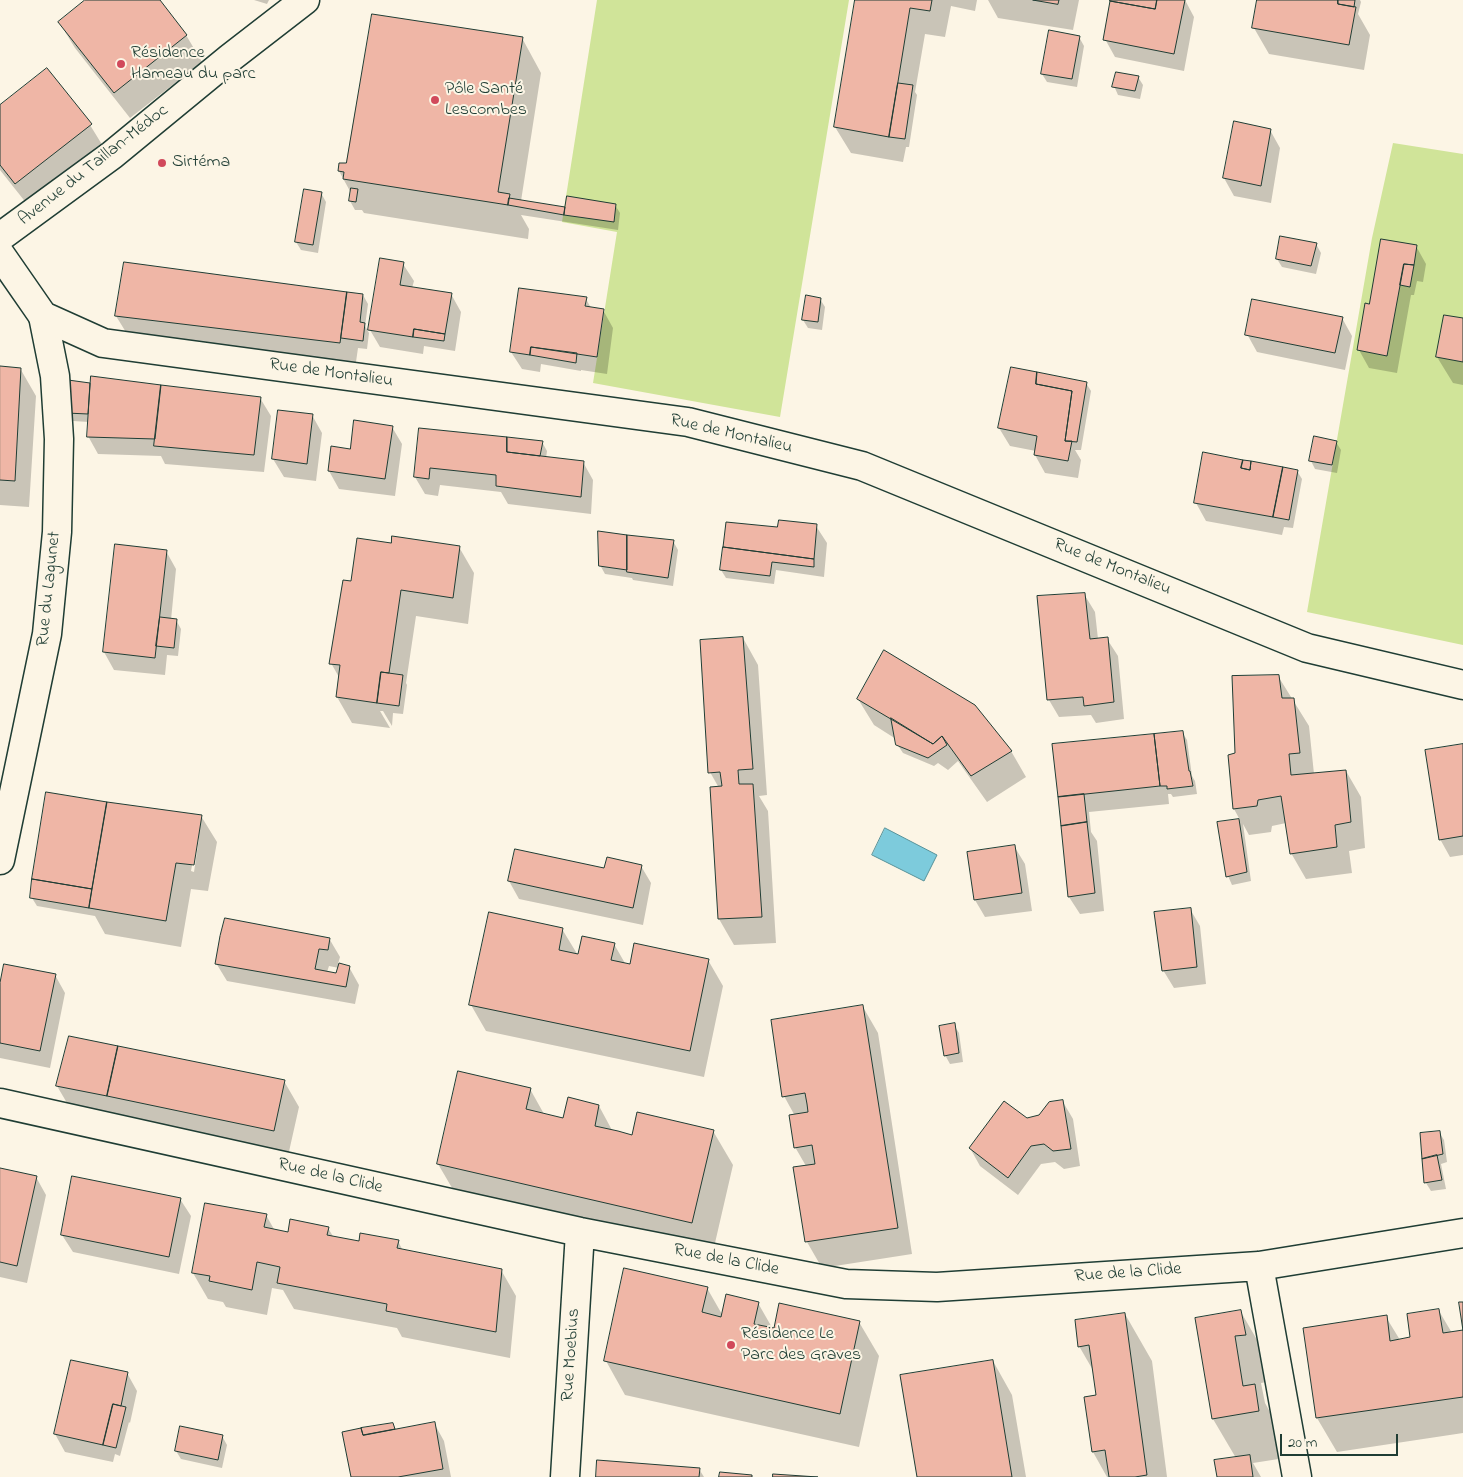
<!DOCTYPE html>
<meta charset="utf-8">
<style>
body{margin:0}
#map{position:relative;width:1463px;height:1477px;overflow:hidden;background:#fcf5e5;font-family:"Indie Flower",sans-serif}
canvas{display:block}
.scale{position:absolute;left:1280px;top:1434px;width:118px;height:22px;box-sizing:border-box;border:2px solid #1f3d34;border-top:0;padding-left:6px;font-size:15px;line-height:18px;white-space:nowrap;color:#1f3d34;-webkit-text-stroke:4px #fcf5e5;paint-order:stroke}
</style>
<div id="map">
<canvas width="1463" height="1477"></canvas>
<div class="scale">20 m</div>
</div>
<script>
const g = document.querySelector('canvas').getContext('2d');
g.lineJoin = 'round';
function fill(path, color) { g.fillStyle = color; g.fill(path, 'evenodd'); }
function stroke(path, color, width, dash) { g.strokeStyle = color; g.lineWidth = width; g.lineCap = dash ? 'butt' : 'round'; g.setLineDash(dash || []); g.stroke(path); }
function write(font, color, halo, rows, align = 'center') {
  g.font = font + ' "Indie Flower",sans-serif'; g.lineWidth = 4; g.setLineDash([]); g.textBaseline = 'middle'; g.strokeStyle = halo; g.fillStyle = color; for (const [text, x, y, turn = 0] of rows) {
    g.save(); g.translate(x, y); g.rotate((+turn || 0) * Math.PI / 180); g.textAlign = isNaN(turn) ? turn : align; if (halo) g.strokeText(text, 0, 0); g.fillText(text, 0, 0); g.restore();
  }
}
fill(new Path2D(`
 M 597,0 L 849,0 L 780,417 L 593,383 L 617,232 L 562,222 Z
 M 1393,143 L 1463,154 L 1463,645 L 1307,612 L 1372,238 Z`), '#d0e499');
const water = new Path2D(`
 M 885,828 L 937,855 L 924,881 L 872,855 Z`);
fill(water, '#7dcbdc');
stroke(water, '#579299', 1);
fill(new Path2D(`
 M 87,0 L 158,0 L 186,35 L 202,62 L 130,118 L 75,48 L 59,22 Z
 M 254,0 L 269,0 L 267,4 Z
 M 857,0 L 977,0 L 975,11 L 951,6 L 945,37 L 925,34 L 915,92 L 917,95 L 909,147 L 906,147 L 903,162 L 851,153 L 835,127 Z
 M 988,0 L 1079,0 L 1073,30 L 998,18 Z
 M 1111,0 L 1185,0 L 1194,17 L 1184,71 L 1115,57 L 1105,39 Z
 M 1259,0 L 1360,0 L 1361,2 L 1358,14 L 1370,35 L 1364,70 L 1269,54 L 1254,28 Z
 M 1079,37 L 1084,46 L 1077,87 L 1047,82 L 1042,74 Z
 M 522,38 L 541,73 L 521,201 L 566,208 L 615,205 L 620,213 L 618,230 L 521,215 L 529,229 L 528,239 L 364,213 L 362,210 L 355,210 L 350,201 L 351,193 L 339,171 L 340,164 L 347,165 Z
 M 1138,77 L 1143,85 L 1140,99 L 1118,95 L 1114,86 Z
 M 0,106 L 90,125 L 106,151 L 31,209 L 0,170 Z
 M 1270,130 L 1280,148 L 1271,203 L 1234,196 L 1224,178 Z
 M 321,193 L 326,202 L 318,253 L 301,250 L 296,242 Z
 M 1316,244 L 1321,253 L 1316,274 L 1282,267 L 1277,259 Z
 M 1416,246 L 1426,264 L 1423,282 L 1417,281 L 1414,295 L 1411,295 L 1397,373 L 1369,368 L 1359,350 L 1370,306 Z
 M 125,264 L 363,295 L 368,304 L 365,326 L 369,333 L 367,349 L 358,348 L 355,369 L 132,342 L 116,316 Z
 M 403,264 L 414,281 L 412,288 L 451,294 L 461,312 L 455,351 L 424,346 L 423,354 L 380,347 L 370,330 Z
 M 586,299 L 591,308 L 603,310 L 613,328 L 607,374 L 581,370 L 581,371 L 541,364 L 540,372 L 522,369 L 511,352 Z
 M 820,299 L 825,307 L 822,330 L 808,328 L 803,320 Z
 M 1342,318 L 1352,336 L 1345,370 L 1257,352 L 1247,334 Z
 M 1463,320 L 1463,385 L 1453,383 L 1437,357 Z
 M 0,367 L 21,370 L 36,396 L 29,507 L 0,505 Z
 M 69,381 L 91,384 L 260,398 L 271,416 L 264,472 L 165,464 L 161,456 L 98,454 L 88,436 L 89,422 L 73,421 L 68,413 Z
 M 1086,383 L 1091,391 L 1081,450 L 1075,450 L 1081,460 L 1078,478 L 1045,473 L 1035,455 L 1036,451 L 1010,446 L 999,428 Z
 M 312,415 L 322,433 L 316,481 L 284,477 L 273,459 Z
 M 392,427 L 402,444 L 395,496 L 339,489 L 329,471 Z
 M 420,429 L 542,442 L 547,451 L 546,458 L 583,462 L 593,480 L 591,514 L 508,504 L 501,492 L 440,485 L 438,496 L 425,494 L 415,477 Z
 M 1336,442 L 1341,450 L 1337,473 L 1315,469 L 1311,461 Z
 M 1297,471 L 1302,479 L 1293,528 L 1284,527 L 1282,535 L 1206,521 L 1196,503 Z
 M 816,526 L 827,543 L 824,577 L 776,570 L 774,584 L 726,578 L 721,570 L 778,528 Z
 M 673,541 L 678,550 L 673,586 L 633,580 L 632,578 L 605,574 L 600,565 Z
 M 459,547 L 474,573 L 468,624 L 416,616 L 406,683 L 407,685 L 403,714 L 393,713 L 392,726 L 383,711 L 380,711 L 390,728 L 352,723 L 337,697 L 340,679 L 331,663 L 352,583 Z
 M 166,551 L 176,569 L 171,620 L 176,620 L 181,629 L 178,656 L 167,655 L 165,675 L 114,670 L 104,652 Z
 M 1084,594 L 1095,612 L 1098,639 L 1107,639 L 1118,656 L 1124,719 L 1096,723 L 1091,715 L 1059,717 L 1049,700 Z
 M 743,638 L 758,665 L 767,795 L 759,796 L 768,811 L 776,943 L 734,945 L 719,919 L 711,788 L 719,788 L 710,772 Z
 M 1278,676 L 1309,726 L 1314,774 L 1346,771 L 1361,797 L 1365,848 L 1349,851 L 1352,873 L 1306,879 L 1291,853 L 1286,823 L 1272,826 L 1271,832 L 1249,835 L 1243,824 L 1251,881 L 1232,885 L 1228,876 L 1218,823 L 1240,820 L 1234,809 L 1236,754 Z
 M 858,699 L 1011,751 L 1026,777 L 987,802 L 958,761 L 948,770 L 938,763 L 934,766 L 903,753 L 897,744 L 896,739 L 874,725 Z
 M 1182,732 L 1187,740 L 1192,776 L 1195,781 L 1197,794 L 1173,797 L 1171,794 L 1168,794 L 1169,804 L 1089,812 L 1091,832 L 1097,841 L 1104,911 L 1080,914 L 1069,897 L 1054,745 Z
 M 1463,746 L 1463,855 L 1450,857 L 1440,839 Z
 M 106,803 L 201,816 L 217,842 L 208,891 L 191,889 L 181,947 L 105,934 L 95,916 L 37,906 L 32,898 ZM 197,838 L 199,838 L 194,872 L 191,871 Z
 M 1014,846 L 1025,864 L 1032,911 L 985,917 L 975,900 Z
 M 641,866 L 651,883 L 643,925 L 519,899 L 509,881 Z
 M 1190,909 L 1200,926 L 1206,984 L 1174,988 L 1163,970 Z
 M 562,929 L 579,957 L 614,944 L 626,965 L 708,960 L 723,986 L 704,1077 L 486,1031 L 471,1005 Z
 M 330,940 L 340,957 L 338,964 L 349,967 L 359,985 L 355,1004 L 227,981 L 216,963 ZM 329,966 L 339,968 L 337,974 L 327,972 Z
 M 55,975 L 65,993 L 50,1068 L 0,1058 L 0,989 Z
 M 863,1007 L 878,1033 L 912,1254 L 822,1268 L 807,1242 L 795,1168 L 806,1166 L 795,1147 L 795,1116 L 784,1096 Z
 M 954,1025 L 959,1033 L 963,1062 L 950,1064 L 945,1055 Z
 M 284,1081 L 299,1107 L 288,1156 L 123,1122 L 118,1114 L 67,1103 L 57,1086 Z
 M 530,1089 L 544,1114 L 564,1119 L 599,1106 L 613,1132 L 633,1136 L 713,1131 L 733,1165 L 712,1256 L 458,1198 L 438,1164 Z
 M 1063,1102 L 1073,1119 L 1080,1166 L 1064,1169 L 1055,1162 L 1041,1164 L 1018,1195 L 980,1166 L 970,1148 L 1026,1119 L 1040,1116 Z
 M 1439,1132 L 1444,1140 L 1447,1162 L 1441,1164 L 1446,1189 L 1431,1191 L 1426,1183 L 1421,1134 Z
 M 0,1169 L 36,1177 L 46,1195 L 27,1283 L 0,1277 Z
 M 180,1199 L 191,1216 L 179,1274 L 73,1252 L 62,1235 Z
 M 266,1215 L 275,1231 L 289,1234 L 328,1228 L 334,1238 L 360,1243 L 398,1241 L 403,1251 L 501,1270 L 516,1296 L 510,1358 L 402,1337 L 397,1328 L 294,1309 L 283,1290 L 272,1288 L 267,1315 L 226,1307 L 223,1302 L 208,1299 L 193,1273 Z
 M 707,1288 L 723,1316 L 758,1303 L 774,1331 L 859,1322 L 879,1356 L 859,1447 L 625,1395 L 606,1361 Z
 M 1439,1311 L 1452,1333 L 1463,1331 L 1463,1433 L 1337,1452 L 1317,1418 L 1386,1317 L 1400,1340 L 1412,1339 Z
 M 1241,1312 L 1268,1359 L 1272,1381 L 1261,1383 L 1265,1403 L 1281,1432 L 1285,1458 L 1253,1463 L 1261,1477 L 1218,1477 L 1236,1458 L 1213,1419 Z
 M 1125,1314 L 1152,1361 L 1167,1477 L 1107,1477 L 1093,1452 L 1086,1398 L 1097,1396 L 1094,1372 L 1079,1346 Z
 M 993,1361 L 1012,1395 L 1026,1477 L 918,1477 Z
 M 72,1362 L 127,1373 L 137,1391 L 130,1423 L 129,1422 L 120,1456 L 115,1454 L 113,1462 L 65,1452 L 55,1434 Z
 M 434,1423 L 444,1441 L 451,1477 L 352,1477 L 344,1433 L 393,1424 L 396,1430 Z
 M 222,1436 L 227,1445 L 222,1468 L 181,1459 L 176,1451 Z
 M 699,1469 L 704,1477 L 597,1477 Z`), '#0003');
const building = new Path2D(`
 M 85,0 L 160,0 L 187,35 L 114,93 L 58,22 Z
 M 855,0 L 932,0 L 930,11 L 910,8 L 889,137 L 834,127 Z
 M 1033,0 L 1059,0 L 1058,4 Z
 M 1110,0 L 1157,0 L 1155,9 L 1110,1 Z
 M 1157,0 L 1185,0 L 1174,54 L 1103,40 L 1110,1 L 1155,9 Z
 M 1257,0 L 1338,0 L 1338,4 L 1356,7 L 1349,45 L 1252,28 Z
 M 1338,0 L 1355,0 L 1354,7 L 1338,4 Z
 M 372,14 L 523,37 L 498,192 L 510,194 L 508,205 L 343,179 L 344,172 L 338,171 L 339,163 L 346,163 Z
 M 1049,30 L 1080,36 L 1072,79 L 1041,74 Z
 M 47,68 L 92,124 L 15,184 L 0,165 L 0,105 Z
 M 1116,72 L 1139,76 L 1135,91 L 1112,87 Z
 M 898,83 L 913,85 L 905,139 L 889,137 Z
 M 1234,121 L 1271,129 L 1261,186 L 1223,178 Z
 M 351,188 L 358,189 L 356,202 L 349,201 Z
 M 304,189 L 322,192 L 313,245 L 295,242 Z
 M 567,196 L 616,204 L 614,222 L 564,215 Z
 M 509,198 L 565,207 L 564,215 L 508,205 Z
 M 1280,236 L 1317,243 L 1311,266 L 1276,259 Z
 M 1381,239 L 1417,245 L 1414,265 L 1404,264 L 1387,356 L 1357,350 L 1365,303 L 1369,304 Z
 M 380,258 L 404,262 L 400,285 L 452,293 L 445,334 L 414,329 L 413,337 L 368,330 Z
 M 124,262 L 347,292 L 340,343 L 115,316 Z
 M 1404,264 L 1414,265 L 1410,287 L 1400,285 Z
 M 519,288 L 587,297 L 585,306 L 604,309 L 597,357 L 531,347 L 530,355 L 510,352 Z
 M 347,292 L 363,294 L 360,322 L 365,323 L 363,341 L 341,338 Z
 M 806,295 L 821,298 L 818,322 L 802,320 Z
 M 1252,299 L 1343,317 L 1335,353 L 1245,335 Z
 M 1444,315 L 1463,318 L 1463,362 L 1436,357 Z
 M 414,329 L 445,334 L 444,341 L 413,337 Z
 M 531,347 L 577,353 L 576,363 L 530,355 Z
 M 0,366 L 21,368 L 15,481 L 0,480 Z
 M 1011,367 L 1037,372 L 1036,384 L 1072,391 L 1065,441 L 1072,441 L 1068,461 L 1034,455 L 1037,436 L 998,428 Z
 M 1037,372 L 1087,382 L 1077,442 L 1065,441 L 1072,391 L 1036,384 Z
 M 91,376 L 161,385 L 155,439 L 87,437 Z
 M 68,380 L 90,383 L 88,414 L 66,413 Z
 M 161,385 L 261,397 L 254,455 L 154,446 Z
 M 278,410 L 313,414 L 307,464 L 272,459 Z
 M 354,420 L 393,426 L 385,479 L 328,471 L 331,446 L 350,449 Z
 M 419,428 L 507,437 L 507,452 L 584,461 L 581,497 L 496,486 L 496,475 L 430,468 L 429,479 L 414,477 Z
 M 1314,436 L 1337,441 L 1332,465 L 1309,461 Z
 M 507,437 L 543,441 L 540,456 L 507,452 Z
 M 1203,452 L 1243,460 L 1241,468 L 1250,470 L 1251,461 L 1283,467 L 1273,517 L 1194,503 Z
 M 1243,460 L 1251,461 L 1250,470 L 1241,468 Z
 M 1283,467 L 1298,470 L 1289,520 L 1273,517 Z
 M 779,520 L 817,524 L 814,559 L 723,547 L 726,522 L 777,527 Z
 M 598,531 L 627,535 L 627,570 L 599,566 Z
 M 627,535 L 674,540 L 668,578 L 627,572 Z
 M 392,536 L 460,546 L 453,598 L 401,590 L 389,673 L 381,672 L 377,703 L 336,697 L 340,665 L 329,664 L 343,580 L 351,581 L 357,538 L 391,543 Z
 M 115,544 L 167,550 L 155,658 L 103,652 Z
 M 723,547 L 814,559 L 814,567 L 772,562 L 770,576 L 720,570 Z
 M 1085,593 L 1090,639 L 1108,637 L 1114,702 L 1084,706 L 1083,697 L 1047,700 L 1037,596 Z
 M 160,617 L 177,619 L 174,648 L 156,646 Z
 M 743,637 L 753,769 L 738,770 L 739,784 L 753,784 L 762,917 L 718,919 L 710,787 L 722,786 L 720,772 L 708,773 L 700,640 Z
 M 884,650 L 975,705 L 1012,751 L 971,776 L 942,736 L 933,744 L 857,699 Z
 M 381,672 L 403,675 L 399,706 L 377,703 Z
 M 1279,675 L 1282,698 L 1294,698 L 1300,753 L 1289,754 L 1291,775 L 1346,770 L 1351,822 L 1335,825 L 1337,847 L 1290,854 L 1281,796 L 1258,800 L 1257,806 L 1233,809 L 1228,755 L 1235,753 L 1232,676 Z
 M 891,718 L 933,744 L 942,736 L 947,745 L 928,758 L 896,745 Z
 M 1183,731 L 1189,771 L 1190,771 L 1193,786 L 1167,789 L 1167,786 L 1160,786 L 1154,734 Z
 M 1154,734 L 1160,786 L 1058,797 L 1052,744 Z
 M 1463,744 L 1463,836 L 1439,840 L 1425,750 Z
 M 46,792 L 107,802 L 92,889 L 32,879 Z
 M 1084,794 L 1087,822 L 1061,826 L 1058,797 Z
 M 107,802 L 202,815 L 194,865 L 176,863 L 166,921 L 89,908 Z
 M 1239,819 L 1247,872 L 1226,877 L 1217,822 Z
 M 1087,822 L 1095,893 L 1068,897 L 1061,826 Z
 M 1015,845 L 1022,893 L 974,900 L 967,852 Z
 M 515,849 L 604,868 L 607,857 L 642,865 L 633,908 L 508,881 Z
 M 32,879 L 92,889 L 89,908 L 30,898 Z
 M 1191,908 L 1197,967 L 1162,971 L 1154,912 Z
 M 489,912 L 563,928 L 559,950 L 578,954 L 582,936 L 615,943 L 611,960 L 630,964 L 634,943 L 709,959 L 690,1051 L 469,1005 Z
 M 225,918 L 330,938 L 328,950 L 319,949 L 315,969 L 336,973 L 339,963 L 350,966 L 346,987 L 215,964 L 220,936 Z
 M 4,964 L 56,974 L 40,1051 L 0,1043 L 0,983 Z
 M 863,1005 L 898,1228 L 805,1242 L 793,1167 L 815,1164 L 812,1145 L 794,1148 L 789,1115 L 808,1112 L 807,1104 L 805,1093 L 782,1097 L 771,1020 Z
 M 955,1023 L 959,1053 L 944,1056 L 939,1026 Z
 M 69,1036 L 118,1046 L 107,1096 L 56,1086 Z
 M 118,1046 L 285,1080 L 274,1131 L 107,1096 Z
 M 458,1071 L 531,1088 L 526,1109 L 563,1118 L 568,1097 L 599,1105 L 595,1126 L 618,1131 L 632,1135 L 637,1112 L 714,1130 L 692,1223 L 437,1164 Z
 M 1063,1100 L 1071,1149 L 1053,1151 L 1044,1144 L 1031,1146 L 1008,1178 L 969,1148 L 1004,1101 L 1027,1118 L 1039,1115 L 1049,1102 Z
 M 1440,1131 L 1443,1154 L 1422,1159 L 1420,1133 Z
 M 1437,1155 L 1442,1180 L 1424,1183 L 1422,1159 Z
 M 0,1168 L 37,1176 L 17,1266 L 0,1262 Z
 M 72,1176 L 181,1198 L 169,1257 L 61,1235 Z
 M 205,1203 L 267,1214 L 264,1227 L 288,1232 L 290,1219 L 329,1227 L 327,1235 L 359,1241 L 360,1233 L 399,1240 L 397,1248 L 502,1269 L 496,1332 L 386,1311 L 387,1304 L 277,1283 L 280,1267 L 257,1262 L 252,1290 L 209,1281 L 210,1276 L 192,1273 Z
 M 624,1268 L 708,1287 L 702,1312 L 721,1317 L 726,1294 L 759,1302 L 754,1324 L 774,1328 L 779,1303 L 860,1321 L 840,1414 L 604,1361 Z
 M 1459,1302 L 1463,1302 L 1463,1330 Z
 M 1439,1309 L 1443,1333 L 1463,1330 L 1463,1397 L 1316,1418 L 1303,1328 L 1387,1315 L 1390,1341 L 1410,1337 L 1407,1314 Z
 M 1241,1310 L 1246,1335 L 1235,1336 L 1243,1386 L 1255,1384 L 1259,1411 L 1212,1419 L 1195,1318 Z
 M 1125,1313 L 1147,1475 L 1135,1477 L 1109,1477 L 1105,1450 L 1092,1452 L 1084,1397 L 1096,1395 L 1089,1345 L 1078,1347 L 1075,1320 Z
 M 71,1360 L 128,1372 L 121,1406 L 113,1404 L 103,1445 L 54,1434 Z
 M 993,1360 L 1012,1477 L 917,1477 L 900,1375 Z
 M 113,1404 L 126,1407 L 116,1448 L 103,1445 Z
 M 435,1422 L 443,1469 L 398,1477 L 351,1477 L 342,1432 L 361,1428 L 363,1435 Z
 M 393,1423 L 395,1429 L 363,1435 L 361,1428 Z
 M 180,1426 L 223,1435 L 218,1460 L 175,1451 Z
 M 1250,1455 L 1253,1477 L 1217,1477 L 1214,1460 Z
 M 597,1460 L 700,1468 L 699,1477 L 596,1477 Z
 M 720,1472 L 752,1475 L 752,1477 L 719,1477 Z
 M 773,1474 L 818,1477 L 773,1477 Z`);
fill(building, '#efb6a6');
stroke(building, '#1f3d34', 1);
const street = new Path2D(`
 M 0,860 L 47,634 L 57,532 L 59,439 L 55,376 L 43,316
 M 0,1103 L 580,1232 L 846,1284 L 937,1287 L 1259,1266 L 1463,1233
 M 1259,1266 L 1297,1477
 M 565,1477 L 580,1232`);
const secondary = new Path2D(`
 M 0,237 L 112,155 L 230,58 L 305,0
 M 0,254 L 43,316 L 103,343 L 688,422 L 862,466 L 1307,648 L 1463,685`);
stroke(street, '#1f3d34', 31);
stroke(secondary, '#1f3d34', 31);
stroke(street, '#fcf5e5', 28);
stroke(secondary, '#fcf5e5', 28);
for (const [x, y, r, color] of [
 [121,64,5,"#d1495b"],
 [435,100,5,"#d1495b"],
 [162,163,5,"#d1495b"],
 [731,1345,5,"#d1495b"]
]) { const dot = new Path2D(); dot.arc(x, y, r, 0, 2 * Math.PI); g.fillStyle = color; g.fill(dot); stroke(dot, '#fcf5e5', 2); }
write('18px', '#1f3d34', '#fcf5e5', [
 ["Résidence",131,54],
 ["Hameau du parc",131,75],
 ["Pôle Santé",445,90],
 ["Lescombes",445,111],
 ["Sirtéma",172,163],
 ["Résidence Le",741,1335],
 ["Parc des Graves",741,1356]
], 'left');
write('18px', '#1f3d34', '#fcf5e5', [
 ["Avenue du Taillan-Médoc",94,166,-38],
 ["Rue de Montalieu",331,374,8],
 ["Rue de Montalieu",731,435,13],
 ["Rue de Montalieu",1112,568,22],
 ["Rue du Lagunet",50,589,-84],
 ["Rue de la Clide",330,1177,13],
 ["Rue de la Clide",726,1261,11],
 ["Rue de la Clide",1128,1274,-4],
 ["Rue Moebius",572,1355,-86]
]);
</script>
